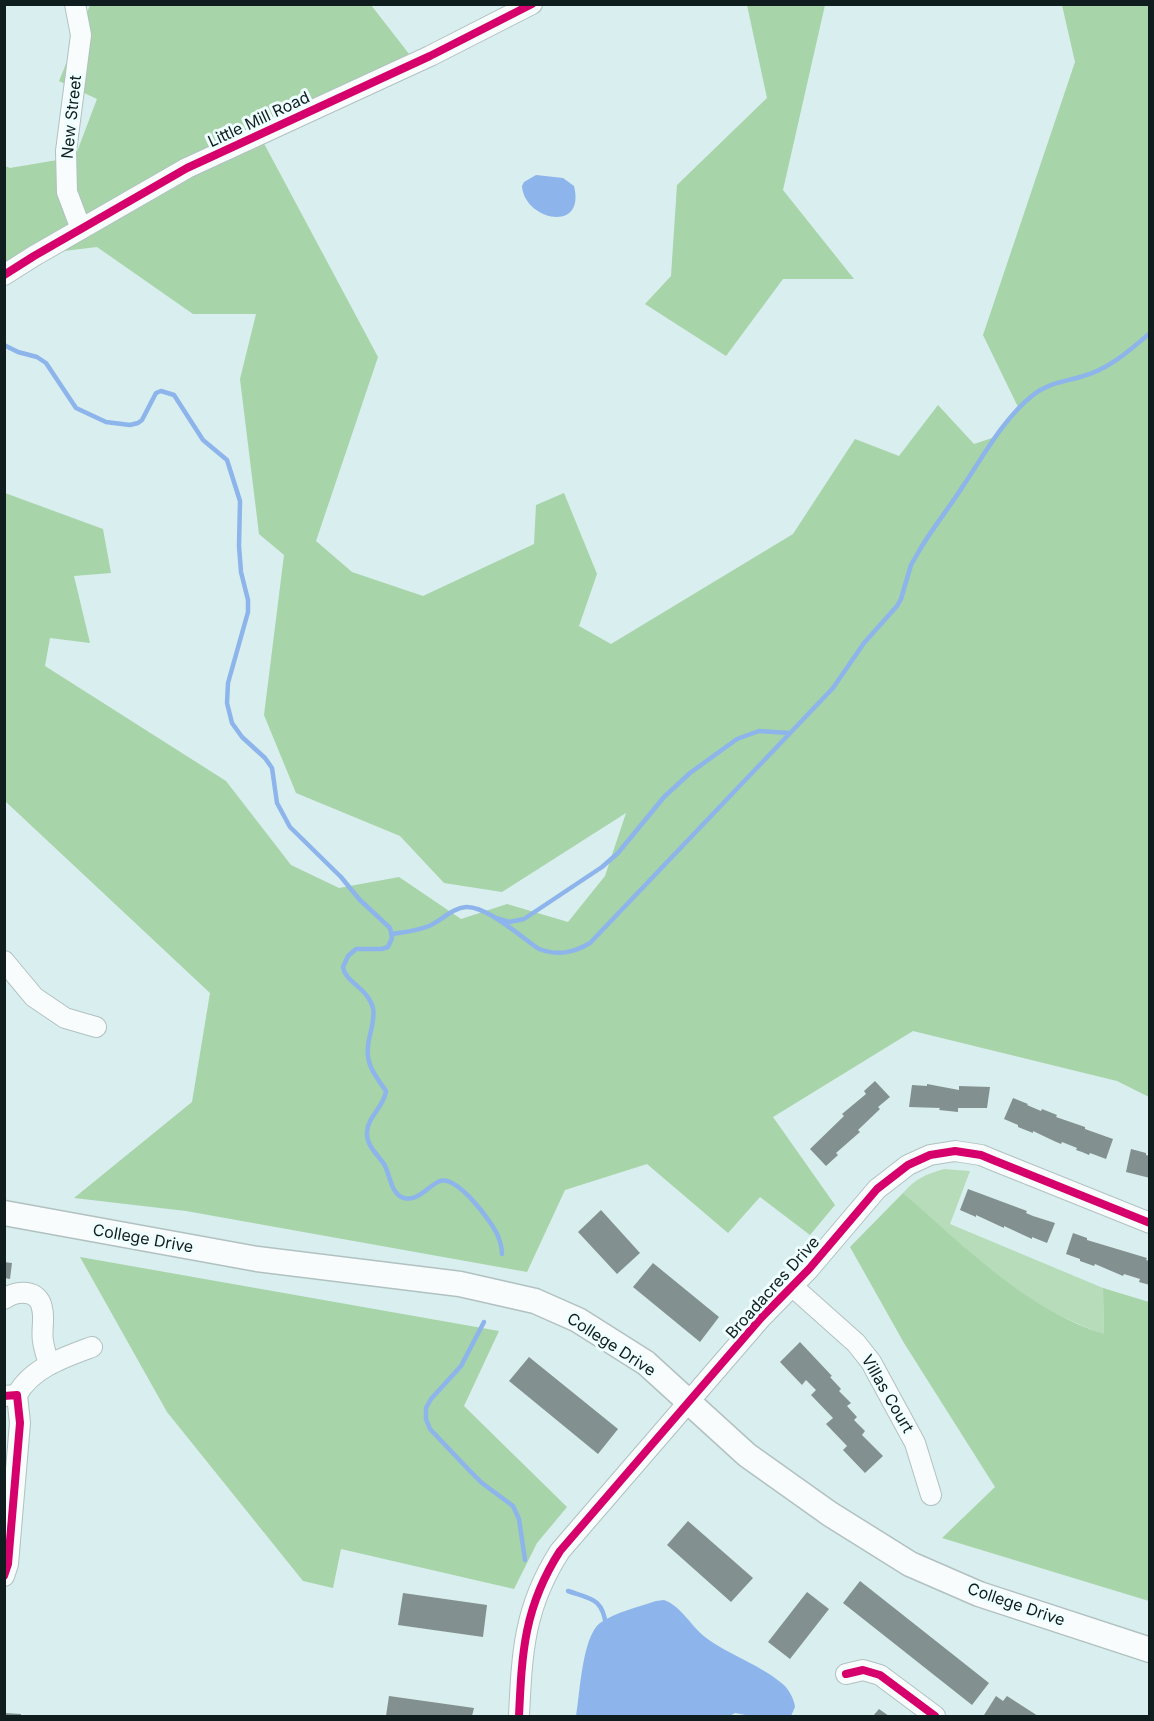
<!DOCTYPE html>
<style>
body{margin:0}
#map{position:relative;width:1154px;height:1721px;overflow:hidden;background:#d9eeee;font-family:Inter,sans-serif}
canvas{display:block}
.frame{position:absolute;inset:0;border:6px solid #0f1d1e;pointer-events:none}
</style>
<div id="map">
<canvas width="1154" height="1721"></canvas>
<div class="frame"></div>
</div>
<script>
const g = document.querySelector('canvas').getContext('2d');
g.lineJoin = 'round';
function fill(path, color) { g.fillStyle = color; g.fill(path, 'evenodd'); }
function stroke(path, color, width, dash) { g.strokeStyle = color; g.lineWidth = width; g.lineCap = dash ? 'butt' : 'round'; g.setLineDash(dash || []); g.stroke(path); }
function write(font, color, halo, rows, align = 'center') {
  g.font = font + ' Inter,sans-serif'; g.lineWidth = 6; g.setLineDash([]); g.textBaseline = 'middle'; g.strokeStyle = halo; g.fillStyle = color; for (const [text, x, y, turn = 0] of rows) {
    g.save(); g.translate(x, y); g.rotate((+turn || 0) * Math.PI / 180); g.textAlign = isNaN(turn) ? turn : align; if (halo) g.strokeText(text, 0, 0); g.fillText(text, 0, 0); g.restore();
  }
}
fill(new Path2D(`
 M 944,1169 L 970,1171 L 950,1224 L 1103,1288 L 1104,1335 C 1076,1323 1047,1311 1022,1294 C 979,1265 941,1227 903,1193 C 915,1179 926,1174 944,1169 Z`), '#b6dcba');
fill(new Path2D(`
 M 90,5 L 371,5 L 413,59 L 260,136 L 378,357 L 316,541 L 352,572 L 423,596 L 534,544 L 536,505 L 564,493 L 597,574 L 579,626 L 611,644 L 793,534 L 855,439 L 899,456 L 938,405 L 974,444 L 995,437 L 1018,407 L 983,335 L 1075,62 L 1062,5 L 1149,5 L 1149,1097 L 1117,1081 L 913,1031 L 773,1117 L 835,1205 L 810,1235 L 760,1197 L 728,1233 L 647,1164 L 565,1190 L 527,1272 L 186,1211 L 74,1198 L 192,1102 L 210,993 L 5,801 L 5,493 L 103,529 L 111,573 L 74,576 L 90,643 L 50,638 L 45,666 L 226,781 L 291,865 L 339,888 L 399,877 L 461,919 L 507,904 L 568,922 L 605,876 L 626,813 L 502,892 L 444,883 L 400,836 L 296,793 L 264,715 L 284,555 L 259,534 L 240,379 L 256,314 L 193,314 L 97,247 L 39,254 L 5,278 L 5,166 L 10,168 L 75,157 L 97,99 L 59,81 Z
 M 747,5 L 825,5 L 783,190 L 854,279 L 783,279 L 726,356 L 645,304 L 671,276 L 677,185 L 767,98 Z
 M 903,1193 C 964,1246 1025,1309 1104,1334 L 1103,1288 L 1149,1302 L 1149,1601 L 942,1538 L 995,1487 L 904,1343 L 850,1247 Z
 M 80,1257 L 499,1331 L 464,1406 L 567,1507 L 537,1543 L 514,1589 L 341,1549 L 333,1588 L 303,1581 L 167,1412 Z`), '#a7d4a8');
fill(new Path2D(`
 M 536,175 L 563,178 L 574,186 C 586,234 524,220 522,186 L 524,182 Z
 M 664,1600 C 681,1606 691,1626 705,1637 C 730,1656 762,1665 785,1686 C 790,1692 794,1699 795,1707 L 791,1716 L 751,1716 L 735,1713 L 730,1716 L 576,1716 C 580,1694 582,1637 600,1623 C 616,1612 638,1607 656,1601 Z`), '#8db4eb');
stroke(new Path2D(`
 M 4,345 L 18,352 L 37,357 L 46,363 L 76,408 L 106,422 L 130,425 L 138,423 L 142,420 L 156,393 L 161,391 L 174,395 L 203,440 L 227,460 L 240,501 L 239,546 L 241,572 L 248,600 L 248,612 L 228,683 L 227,703 L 232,723 L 242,737 L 265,758 L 272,768 L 277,803 L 290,827 L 341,877 L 359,899 L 390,928 L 392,938 L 388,947 L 382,949 L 356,949 L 348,956 L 343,967 C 345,982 368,988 373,1008 C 375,1016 372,1027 370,1035 C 363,1060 372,1072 386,1091 C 384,1107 368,1116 367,1132 C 366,1145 377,1154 384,1164 C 390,1174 391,1195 404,1198 C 418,1202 429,1185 440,1181 C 458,1176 492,1222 498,1236 C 500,1241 502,1248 502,1254
 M 496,918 L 509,922 L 524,919 L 602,867 L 618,853 L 664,797 L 690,773 L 737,739 L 759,731 L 789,733
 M 392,934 C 404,932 417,931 429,926 C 441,921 452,908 466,907 C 487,906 521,937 539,949 C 558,956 573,953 590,943 L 833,688 L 864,643 L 897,606 L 901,599 L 911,565 L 919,551 C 932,529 949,508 963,486 C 984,455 1004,418 1033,395 C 1048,383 1063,382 1080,377 C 1108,370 1129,351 1150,333
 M 484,1322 L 461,1366 L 431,1399 L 426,1408 L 426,1419 L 430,1429 L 469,1470 L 482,1483 L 513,1506 L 519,1519 L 525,1560
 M 568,1591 C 591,1599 603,1598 606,1626`), '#8db4eb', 4.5);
fill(new Path2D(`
 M 875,1081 L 890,1097 L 878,1107 L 880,1109 L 858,1130 L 860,1132 L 836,1153 L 838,1155 L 826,1166 L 810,1149 L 844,1116 L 842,1114 L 866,1094 L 864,1091 Z
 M 927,1084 L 959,1090 L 959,1086 L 990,1087 L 987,1108 L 958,1108 L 958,1112 L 939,1110 L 940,1108 L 909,1107 L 912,1085 L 927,1086 Z
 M 1013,1098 L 1028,1104 L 1027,1105 L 1041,1111 L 1042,1109 L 1057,1115 L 1056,1117 L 1085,1127 L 1085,1129 L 1113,1139 L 1106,1159 L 1090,1153 L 1089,1155 L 1082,1152 L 1076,1150 L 1077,1148 L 1062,1142 L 1061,1144 L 1054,1141 L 1033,1131 L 1033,1133 L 1018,1127 L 1018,1125 L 1004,1119 Z
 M 1131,1149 L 1146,1153 L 1146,1155 L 1150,1156 L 1150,1178 L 1126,1172 Z
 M 968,1189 L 1027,1211 L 1026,1213 L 1033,1216 L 1055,1223 L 1047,1243 L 1032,1237 L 1032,1239 L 1004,1226 L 1004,1228 L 976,1215 L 976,1217 L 960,1210 Z
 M 601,1210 L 640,1253 L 617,1274 L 578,1232 Z
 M 1073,1233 L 1087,1238 L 1087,1240 L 1147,1258 L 1146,1260 L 1150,1261 L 1150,1285 L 1139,1282 L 1140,1279 L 1124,1274 L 1123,1276 L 1095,1264 L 1094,1266 L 1080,1261 L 1080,1259 L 1066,1254 Z
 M 4,1262 L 12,1263 L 10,1279 L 4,1278 Z
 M 653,1263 L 719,1317 L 700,1342 L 633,1287 Z
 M 800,1342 L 832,1376 L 830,1377 L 841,1389 L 839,1391 L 851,1403 L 847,1406 L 857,1417 L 854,1420 L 865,1431 L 862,1435 L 883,1456 L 865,1473 L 843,1450 L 847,1446 L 826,1424 L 833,1418 L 811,1395 L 816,1390 L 806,1380 L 802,1385 L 780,1362 Z
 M 529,1357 L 618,1429 L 598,1454 L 509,1381 Z
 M 688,1521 L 753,1578 L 731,1602 L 667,1545 Z
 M 860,1581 L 989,1683 L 972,1705 L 843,1603 Z
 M 807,1592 L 829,1609 L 790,1659 L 768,1642 Z
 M 403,1593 L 487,1605 L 483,1637 L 398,1625 Z
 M 389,1696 L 474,1708 L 472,1716 L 386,1716 Z
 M 996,1696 L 1003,1701 L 1007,1696 L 1038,1716 L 986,1716 L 984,1715 Z
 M 879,1709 L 889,1716 L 873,1716 Z
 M 4,1713 L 21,1714 L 21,1716 L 4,1716 Z`), '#82918f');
const minor = new Path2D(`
 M 75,4 L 81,35 L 66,151 L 67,192 L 81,229
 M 4,275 L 34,256 L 187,168 L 430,56 L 532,4
 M 4,961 L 34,997 L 65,1018 L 96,1027
 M 792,1286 L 856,1343 L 871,1362 L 915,1443 L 931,1495
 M 4,1299 C 17,1290 39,1289 42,1308 C 45,1319 41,1330 43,1341 C 44,1349 47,1357 49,1364
 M 17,1395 C 31,1368 65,1357 92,1347
 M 4,1396 L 17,1395 L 20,1423 L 8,1564 L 4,1576
 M 846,1674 L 863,1670 L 880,1675 L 935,1716
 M 519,1716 C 522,1652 524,1607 560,1551 L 761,1318 L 809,1269 L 877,1189 L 908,1165 L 930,1155 L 955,1151 L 981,1155 L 993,1160 L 1150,1223`);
const major = new Path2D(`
 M 4,1213 L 257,1259 L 460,1284 L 535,1301 L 578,1320 L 646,1363 L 747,1455 L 830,1514 L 910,1564 L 979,1594 L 1150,1650`);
stroke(minor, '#b1c1c1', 22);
stroke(major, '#b1c1c1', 27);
stroke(minor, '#f9fcfc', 20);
stroke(major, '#f9fcfc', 24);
stroke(new Path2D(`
 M 4,275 L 34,256 L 187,168 L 430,56 L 532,4
 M 4,1396 L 17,1395 L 20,1423 L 8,1564 L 4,1576
 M 846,1674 L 863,1670 L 880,1675 L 935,1716
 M 519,1716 C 522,1652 524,1607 560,1551 L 761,1318 L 809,1269 L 877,1189 L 908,1165 L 930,1155 L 955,1151 L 981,1155 L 993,1160 L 1150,1223`), '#d6006c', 8);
write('16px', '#0f1d1e', '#effeff', [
 ["New Street",72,117,-84],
 ["Little Mill Road",259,120,-25],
 ["College Drive",143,1239,10],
 ["Broadacres Drive",773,1288,-48],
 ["College Drive",611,1345,33],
 ["Villas Court",887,1394,60],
 ["College Drive",1016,1605,19]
]);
</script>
